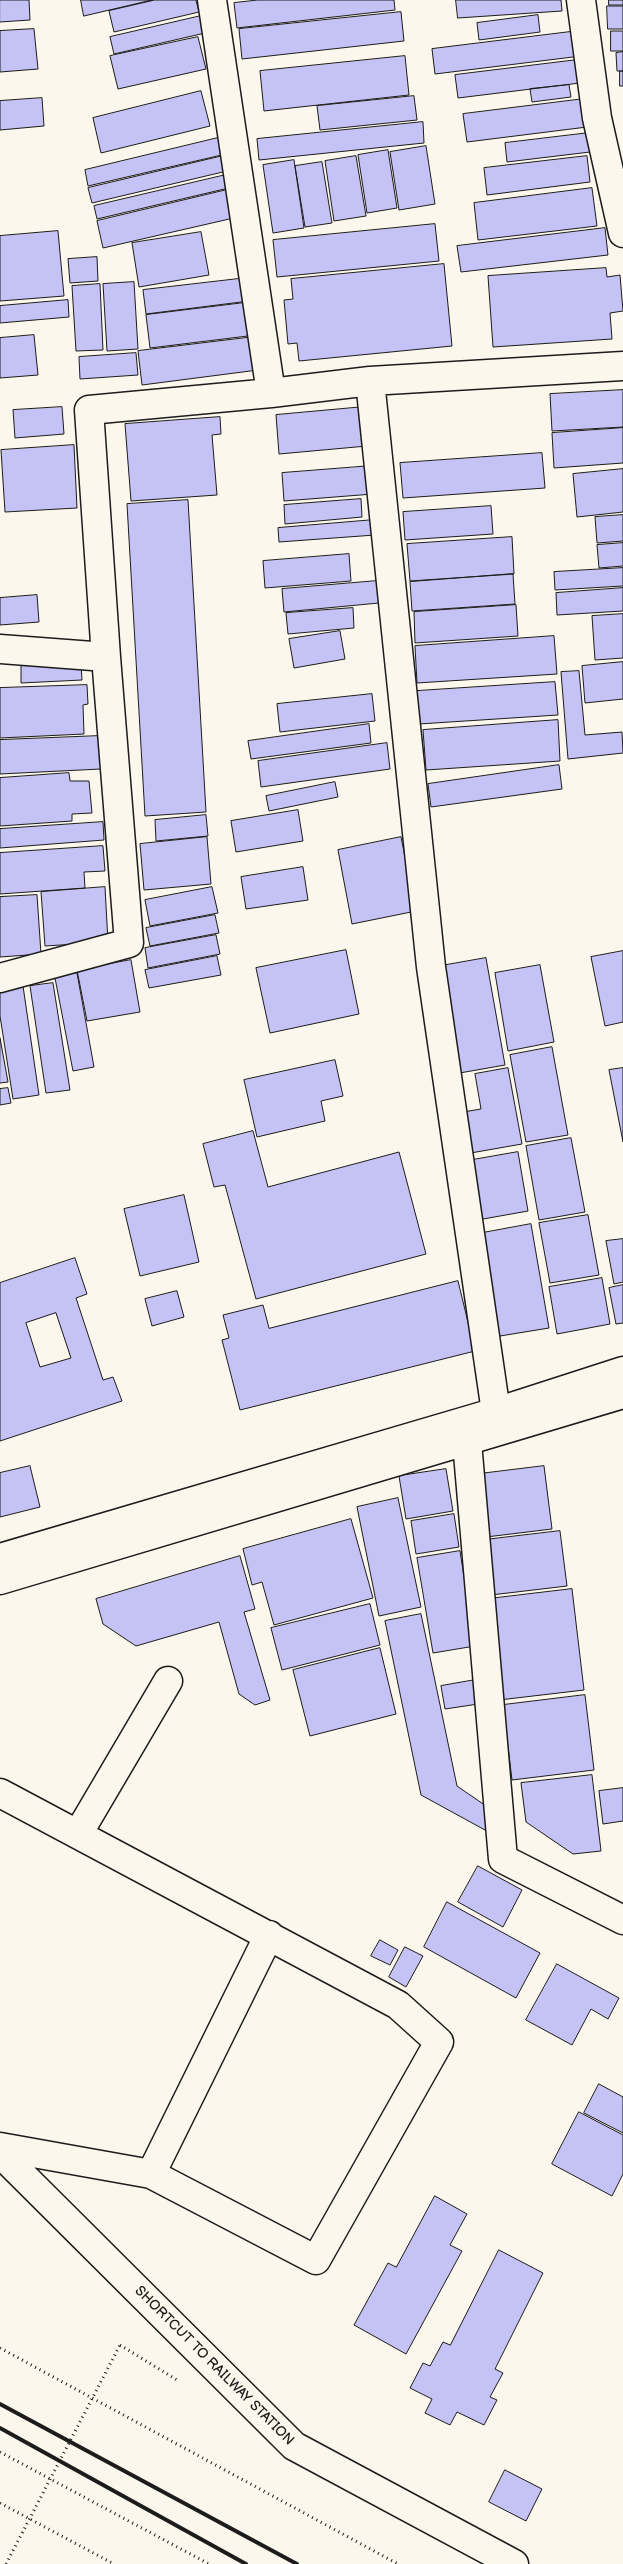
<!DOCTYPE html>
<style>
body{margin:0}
canvas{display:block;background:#fbf7ec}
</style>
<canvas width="623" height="2564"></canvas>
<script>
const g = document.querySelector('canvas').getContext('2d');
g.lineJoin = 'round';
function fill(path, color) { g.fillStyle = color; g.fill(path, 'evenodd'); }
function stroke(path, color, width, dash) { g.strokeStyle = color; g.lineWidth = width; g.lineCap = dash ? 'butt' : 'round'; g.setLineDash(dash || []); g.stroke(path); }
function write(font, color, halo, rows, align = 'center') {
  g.font = font + ' "Balsamiq Sans",sans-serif'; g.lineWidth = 5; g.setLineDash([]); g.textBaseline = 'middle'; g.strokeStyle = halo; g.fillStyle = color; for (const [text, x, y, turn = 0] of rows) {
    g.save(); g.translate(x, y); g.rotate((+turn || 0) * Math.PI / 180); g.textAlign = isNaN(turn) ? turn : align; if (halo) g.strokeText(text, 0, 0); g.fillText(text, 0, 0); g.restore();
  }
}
const building = new Path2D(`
 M 0,0 L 29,0 L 30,20 L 0,22 Z
 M 81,0 L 152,0 L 84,16 Z
 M 155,0 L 196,0 L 199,12 L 114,32 L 109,11 Z
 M 258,0 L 394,0 L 395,10 L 237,28 L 234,3 Z
 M 456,0 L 561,0 L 562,11 L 458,18 Z
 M 609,0 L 623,0 L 623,5 L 609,5 Z
 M 607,6 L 623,6 L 623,29 L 608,29 Z
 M 401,12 L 404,41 L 242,59 L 239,29 Z
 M 538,15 L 540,32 L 479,40 L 477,23 Z
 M 201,16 L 205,33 L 114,54 L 110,37 Z
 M 34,29 L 38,69 L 0,72 L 0,31 Z
 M 578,31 L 581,56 L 435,74 L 432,49 Z
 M 611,31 L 623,31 L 623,51 L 611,51 Z
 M 198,37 L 206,69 L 118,89 L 110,56 Z
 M 623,52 L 623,71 L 617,71 L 616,53 Z
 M 405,56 L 409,95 L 264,111 L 260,71 Z
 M 577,60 L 580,83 L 458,98 L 455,75 Z
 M 620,71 L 623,71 L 623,86 L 620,86 Z
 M 569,85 L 571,97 L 532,102 L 530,89 Z
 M 201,91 L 210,126 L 101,153 L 93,118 Z
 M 414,96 L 417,120 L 320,130 L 317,106 Z
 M 42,98 L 44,126 L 0,130 L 0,101 Z
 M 584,99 L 587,127 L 467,142 L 463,114 Z
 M 423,122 L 424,143 L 259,160 L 257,139 Z
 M 589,133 L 590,152 L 507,162 L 505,143 Z
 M 222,137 L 226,154 L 88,186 L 85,170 Z
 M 426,146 L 435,204 L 399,210 L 390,152 Z
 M 388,150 L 397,208 L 367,213 L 358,155 Z
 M 223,156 L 227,171 L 92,203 L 88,188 Z
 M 356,156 L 366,216 L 334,221 L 325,161 Z
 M 587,156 L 590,182 L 487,195 L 484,168 Z
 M 294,160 L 304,228 L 273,233 L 263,165 Z
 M 322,162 L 332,223 L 305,227 L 295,166 Z
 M 230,174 L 233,187 L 97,219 L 94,206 Z
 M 592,188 L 597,226 L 478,240 L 474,203 Z
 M 231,189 L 238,217 L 103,248 L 97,221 Z
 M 435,224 L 439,261 L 277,277 L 273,240 Z
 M 605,228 L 608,255 L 461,272 L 457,246 Z
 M 58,231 L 64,296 L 0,301 L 0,236 Z
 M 201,232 L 209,275 L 139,287 L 132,243 Z
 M 97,257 L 98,281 L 70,283 L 68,259 Z
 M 444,264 L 452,346 L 299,361 L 297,343 L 288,344 L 284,300 L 293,299 L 291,279 Z
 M 606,268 L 607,277 L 620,275 L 623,311 L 610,313 L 612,339 L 493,347 L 488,276 Z
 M 247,278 L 249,301 L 146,314 L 143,290 Z
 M 134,282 L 138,349 L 107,351 L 103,284 Z
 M 100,284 L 103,350 L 76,351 L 72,286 Z
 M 68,300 L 69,317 L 0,323 L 0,306 Z
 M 252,302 L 256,335 L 150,348 L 146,315 Z
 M 34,335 L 38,375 L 0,378 L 0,338 Z
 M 254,337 L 258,370 L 142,385 L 138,351 Z
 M 136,353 L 138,375 L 80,379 L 79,357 Z
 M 623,390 L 623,427 L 552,431 L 550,394 Z
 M 62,407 L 64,434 L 15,438 L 13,410 Z
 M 364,407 L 367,446 L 279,454 L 276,415 Z
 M 220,417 L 221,434 L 212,435 L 217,495 L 131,501 L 125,424 Z
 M 623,428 L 623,463 L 554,468 L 552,433 Z
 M 74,445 L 77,508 L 5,512 L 1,450 Z
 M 542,453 L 545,488 L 403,498 L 400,463 Z
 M 371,466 L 373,494 L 284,501 L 282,473 Z
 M 623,469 L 623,512 L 577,517 L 573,474 Z
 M 361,499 L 362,517 L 285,524 L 284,505 Z
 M 188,500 L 206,812 L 145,816 L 127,504 Z
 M 491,506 L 493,534 L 405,540 L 403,512 Z
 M 623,515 L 623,541 L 597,543 L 595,517 Z
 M 374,520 L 375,535 L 279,542 L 278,528 Z
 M 512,537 L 514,574 L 410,581 L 407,544 Z
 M 623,543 L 623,566 L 599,568 L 597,545 Z
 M 349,554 L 351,581 L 265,588 L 263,561 Z
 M 623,568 L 623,586 L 555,590 L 554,572 Z
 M 513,574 L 515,604 L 412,611 L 410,582 Z
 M 377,581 L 379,603 L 284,612 L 282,589 Z
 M 623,588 L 623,611 L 557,615 L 556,593 Z
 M 37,595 L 39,622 L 0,625 L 0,598 Z
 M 516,605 L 518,636 L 415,643 L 414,612 Z
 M 353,608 L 354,628 L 288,634 L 286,613 Z
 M 623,614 L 623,658 L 595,660 L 592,616 Z
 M 340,631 L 345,659 L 294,668 L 289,639 Z
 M 554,636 L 557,674 L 417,683 L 415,646 Z
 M 623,662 L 623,699 L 585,703 L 582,666 Z
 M 81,664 L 82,680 L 21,683 L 21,666 Z
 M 579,671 L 585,735 L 622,732 L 623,753 L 568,759 L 561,672 Z
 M 555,682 L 558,715 L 419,724 L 417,691 Z
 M 87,685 L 88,704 L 83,705 L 84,734 L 0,738 L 0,688 Z
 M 372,694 L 375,721 L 280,732 L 277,704 Z
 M 558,720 L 560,761 L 426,770 L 423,730 Z
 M 369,724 L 371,743 L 251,759 L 248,741 Z
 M 99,736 L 101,769 L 0,774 L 0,740 Z
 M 387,743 L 390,769 L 261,787 L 258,761 Z
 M 559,765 L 562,789 L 431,807 L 428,784 Z
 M 69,773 L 70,781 L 89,781 L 92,813 L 72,814 L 72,821 L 0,826 L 0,778 Z
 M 335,782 L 338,797 L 269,811 L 266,796 Z
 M 298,810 L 303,841 L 236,852 L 231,821 Z
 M 206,815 L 208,836 L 156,841 L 155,820 Z
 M 103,822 L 104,840 L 0,848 L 0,829 Z
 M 207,837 L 211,884 L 144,890 L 140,844 Z
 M 401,837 L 416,911 L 352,924 L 338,850 Z
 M 103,846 L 105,871 L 84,872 L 85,888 L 0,894 L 0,853 Z
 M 303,867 L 308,900 L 246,909 L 241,877 Z
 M 105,887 L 108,942 L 45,946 L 41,892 Z
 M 212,887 L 218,913 L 150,926 L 145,900 Z
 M 37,895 L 41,954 L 0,957 L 0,897 Z
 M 215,915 L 219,933 L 150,946 L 146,928 Z
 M 216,935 L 220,954 L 148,968 L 145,948 Z
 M 346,950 L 359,1014 L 270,1033 L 256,968 Z
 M 623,951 L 623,1022 L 605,1026 L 591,957 Z
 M 217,956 L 221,975 L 149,988 L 145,970 Z
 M 486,958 L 505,1065 L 454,1074 L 435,967 Z
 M 131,960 L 140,1012 L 87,1021 L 77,970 Z
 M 540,965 L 554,1042 L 508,1051 L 495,973 Z
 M 77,973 L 94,1067 L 73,1071 L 55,978 Z
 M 53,983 L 70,1090 L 46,1093 L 30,986 Z
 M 23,986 L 39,1095 L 13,1099 L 0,1016 L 0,989 Z
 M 0,1038 L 8,1082 L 0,1083 Z
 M 552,1047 L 568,1135 L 526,1142 L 510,1055 Z
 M 335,1060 L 343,1096 L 321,1101 L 325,1121 L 257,1137 L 244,1080 Z
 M 508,1068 L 522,1144 L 465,1154 L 457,1113 L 481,1109 L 475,1074 Z
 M 623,1068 L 623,1142 L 609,1070 Z
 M 8,1088 L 11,1103 L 0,1105 L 0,1089 Z
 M 253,1131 L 268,1187 L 399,1152 L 426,1254 L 256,1299 L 225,1185 L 214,1187 L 203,1144 Z
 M 571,1138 L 585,1212 L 539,1220 L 526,1146 Z
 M 518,1152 L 528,1211 L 472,1221 L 461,1162 Z
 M 184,1195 L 199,1262 L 140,1276 L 124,1209 Z
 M 588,1215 L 599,1275 L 550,1283 L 539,1223 Z
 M 531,1224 L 549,1328 L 494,1337 L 477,1234 Z
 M 623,1239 L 623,1282 L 614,1284 L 606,1241 Z
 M 75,1258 L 87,1294 L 76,1298 L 103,1380 L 113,1377 L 122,1401 L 0,1441 L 0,1283 ZM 56,1313 L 71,1358 L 40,1367 L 26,1323 Z
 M 602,1278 L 610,1324 L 557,1334 L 549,1287 Z
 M 458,1281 L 475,1351 L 240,1410 L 222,1340 L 229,1338 L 223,1315 L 263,1305 L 269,1328 Z
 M 623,1285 L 623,1323 L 616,1324 L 609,1288 Z
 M 177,1291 L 184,1317 L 152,1326 L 145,1299 Z
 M 30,1466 L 40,1507 L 0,1517 L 0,1473 Z
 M 544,1466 L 552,1529 L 486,1537 L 479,1474 Z
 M 446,1469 L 453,1511 L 406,1519 L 399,1476 Z
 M 398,1498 L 421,1607 L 379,1616 L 357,1507 Z
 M 454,1514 L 459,1547 L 416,1554 L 411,1521 Z
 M 351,1519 L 373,1598 L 274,1625 L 262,1582 L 252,1585 L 243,1549 Z
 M 560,1531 L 567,1586 L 491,1595 L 484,1540 Z
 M 460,1551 L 475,1646 L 433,1653 L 417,1558 Z
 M 240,1556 L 255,1609 L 244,1612 L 270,1700 L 255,1705 L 239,1694 L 219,1622 L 136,1646 L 103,1624 L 96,1599 Z
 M 572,1589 L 584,1690 L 499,1700 L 488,1599 Z
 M 370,1604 L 380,1645 L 282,1670 L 271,1628 Z
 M 421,1614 L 457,1786 L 492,1810 L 485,1830 L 421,1795 L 385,1621 Z
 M 380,1648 L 396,1714 L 310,1736 L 293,1670 Z
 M 481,1679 L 485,1703 L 445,1709 L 441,1686 Z
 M 585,1695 L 594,1770 L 512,1780 L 503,1705 Z
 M 592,1775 L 601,1851 L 573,1854 L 526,1822 L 521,1783 Z
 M 623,1788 L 623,1821 L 603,1824 L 599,1791 Z
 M 478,1866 L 522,1890 L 503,1927 L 458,1902 Z
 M 447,1902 L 540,1953 L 516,1998 L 424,1947 Z
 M 380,1940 L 398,1950 L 390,1965 L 371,1956 Z
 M 405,1947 L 423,1956 L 406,1987 L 389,1977 Z
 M 557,1964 L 619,1998 L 608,2019 L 591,2009 L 572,2045 L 526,2020 Z
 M 599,2084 L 623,2097 L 623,2133 L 584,2113 Z
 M 579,2112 L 623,2135 L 623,2174 L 612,2196 L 552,2164 Z
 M 435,2196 L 467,2214 L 450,2245 L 462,2251 L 406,2354 L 354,2325 L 388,2263 L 396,2267 Z
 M 499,2250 L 543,2273 L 495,2369 L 503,2373 L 490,2397 L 497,2400 L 484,2425 L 457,2412 L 450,2425 L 425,2413 L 432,2399 L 410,2388 L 423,2363 L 430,2366 L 443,2342 L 450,2345 Z
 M 505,2470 L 542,2489 L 526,2521 L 489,2502 Z`);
fill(building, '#c5c2f5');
stroke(building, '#1c1c1c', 1);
const minor = new Path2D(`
 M 212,0 L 271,393
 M 581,0 L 597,118 L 623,233
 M 370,381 L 431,967 L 496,1412 L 467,1442 L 503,1859 L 623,1920
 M 0,649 L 106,657
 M 0,978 L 129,943 L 106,657 L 89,410 L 271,393 L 370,381 L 623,366
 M 0,1558 L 496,1412 L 623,1371
 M 0,1580 L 623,1394
 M 0,1793 L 398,2005 L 439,2042 L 316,2260 L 151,2174 L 0,2147
 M 78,1834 L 168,1681
 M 0,2153 L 294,2446 L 514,2564
 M 151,2174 L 269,1935`);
stroke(minor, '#1c1c1c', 31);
stroke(new Path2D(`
 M 120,2345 L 177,2380
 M 0,2348 L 398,2564
 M 0,2452 L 209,2564
 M 0,2503 L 114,2564`), '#1c1c1c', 3, [1, 4]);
stroke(minor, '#fbf7ec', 28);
stroke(new Path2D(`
 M 0,2404 L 297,2564
 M 0,2428 L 246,2564`), '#1c1c1c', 4);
stroke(new Path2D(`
 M 6,2564 L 120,2345`), '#1c1c1c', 3, [1, 4]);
write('14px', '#1c1c1c', '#fbf7ec', [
 ["SHORTCUT TO RAILWAY STATION",214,2366,45]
]);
</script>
